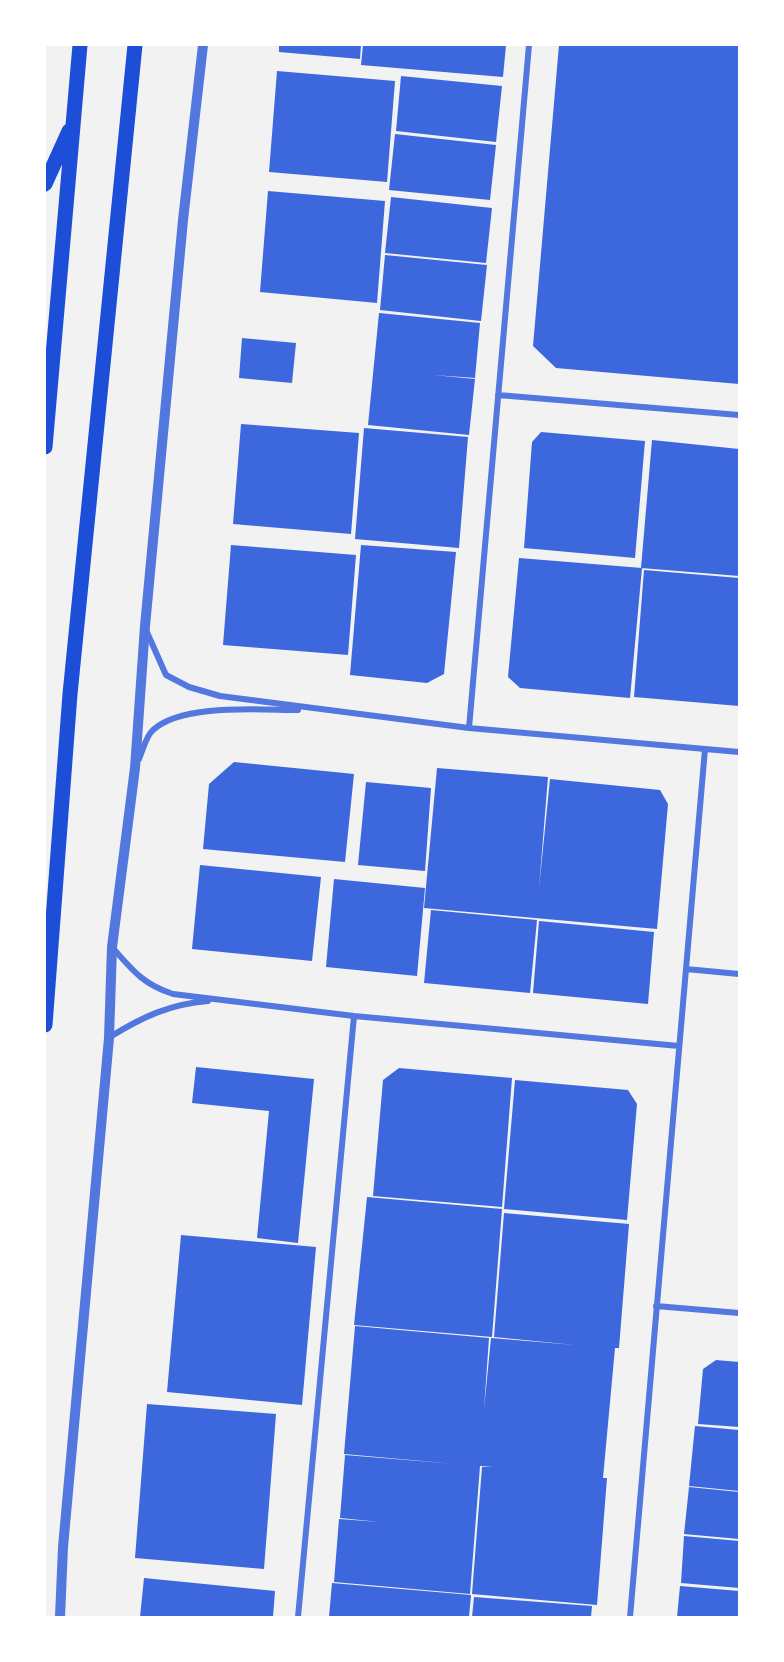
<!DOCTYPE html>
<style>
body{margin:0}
#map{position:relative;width:784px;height:1662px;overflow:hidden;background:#f2f2f2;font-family:"Source Sans 3",sans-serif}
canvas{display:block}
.frame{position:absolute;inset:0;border:46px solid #fff;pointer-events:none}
</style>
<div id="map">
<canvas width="784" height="1662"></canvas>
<div class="frame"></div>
</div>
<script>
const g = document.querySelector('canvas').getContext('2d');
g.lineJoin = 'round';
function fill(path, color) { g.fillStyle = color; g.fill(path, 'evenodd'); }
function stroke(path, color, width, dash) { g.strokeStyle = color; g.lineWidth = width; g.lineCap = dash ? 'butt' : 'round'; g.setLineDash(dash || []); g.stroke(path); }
fill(new Path2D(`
 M 279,45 L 361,45 L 360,59 L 279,52 Z
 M 363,45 L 506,45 L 503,77 L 361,65 Z
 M 559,45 L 739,45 L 739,384 L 556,368 L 533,346 Z
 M 277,71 L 395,81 L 387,182 L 269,172 Z
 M 401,76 L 502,86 L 496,142 L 396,131 Z
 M 395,134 L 496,145 L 490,200 L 389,190 Z
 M 268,191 L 385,201 L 377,303 L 260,292 Z
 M 391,197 L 492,208 L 486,263 L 385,253 Z
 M 385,255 L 487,265 L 481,321 L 380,310 Z
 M 379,313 L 480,323 L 475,378 L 433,375 L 475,379 L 469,435 L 368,425 Z
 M 242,338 L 296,343 L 292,383 L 239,378 Z
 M 241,424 L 359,433 L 351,534 L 233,524 Z
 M 364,428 L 468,437 L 459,548 L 355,539 Z
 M 541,432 L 645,441 L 635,558 L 524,548 L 532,442 Z
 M 652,440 L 739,449 L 739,576 L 641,568 Z
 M 231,545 L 356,555 L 348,655 L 223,645 Z
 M 361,545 L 456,552 L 444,674 L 427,683 L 350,675 Z
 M 519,558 L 642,568 L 630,698 L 520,688 L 508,677 Z
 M 644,570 L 739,578 L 739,706 L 634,697 Z
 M 234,762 L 354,774 L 345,862 L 203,849 L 209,784 Z
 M 437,768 L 548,777 L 539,888 L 550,779 L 660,790 L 668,804 L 657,929 L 424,908 Z
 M 366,782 L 431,788 L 425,871 L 358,865 Z
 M 200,865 L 321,877 L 312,961 L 192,949 Z
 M 334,879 L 425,888 L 417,976 L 326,967 Z
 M 431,910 L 537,920 L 530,993 L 424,983 Z
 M 539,921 L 654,932 L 648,1004 L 533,993 Z
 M 196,1067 L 314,1079 L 298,1243 L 257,1238 L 269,1111 L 192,1103 Z
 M 399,1068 L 512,1078 L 502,1207 L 373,1196 L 383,1080 Z
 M 515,1080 L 628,1090 L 637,1104 L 627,1220 L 504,1209 Z
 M 367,1197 L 502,1209 L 492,1337 L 354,1325 Z
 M 504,1213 L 629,1224 L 619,1348 L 615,1348 L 603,1478 L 607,1478 L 597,1605 L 472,1594 L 482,1467 L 493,1467 L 480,1466 L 470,1594 L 334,1582 L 339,1519 L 380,1522 L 340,1518 L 345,1455 L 456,1464 L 344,1454 L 355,1326 L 489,1338 L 484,1409 L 491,1338 L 575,1345 L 494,1337 Z
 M 181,1235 L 316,1247 L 302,1405 L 167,1392 Z
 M 716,1360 L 739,1362 L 739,1427 L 698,1424 L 703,1369 Z
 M 147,1404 L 276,1414 L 264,1569 L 135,1558 Z
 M 695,1426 L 739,1430 L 739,1491 L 689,1486 Z
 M 689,1487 L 739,1492 L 739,1539 L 684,1534 Z
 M 684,1536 L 739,1541 L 739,1588 L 681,1583 Z
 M 144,1578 L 275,1591 L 273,1617 L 140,1617 Z
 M 332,1583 L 471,1595 L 469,1617 L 329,1617 Z
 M 680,1586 L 739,1591 L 739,1617 L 677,1617 Z
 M 474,1597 L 592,1606 L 591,1617 L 472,1617 Z`), '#3d67dc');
stroke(new Path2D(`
 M 498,395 L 739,415
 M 146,630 L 166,675 L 189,687 L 220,696 L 469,728 L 739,752
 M 469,728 L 529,45
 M 139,759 C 143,750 146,736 153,730 C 182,703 260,710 298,710
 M 112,947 C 133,971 143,984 173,994 L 354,1016 L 679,1046
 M 686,969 L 739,974
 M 110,1037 C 142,1017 170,1004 208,1001
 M 656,1306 L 739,1313
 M 298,1617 L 354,1016
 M 630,1617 L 705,749`), '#5277de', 6);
stroke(new Path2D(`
 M 60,1617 L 63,1547 L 109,1038 L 112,947 L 135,768 L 145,626 L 183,220 L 203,45`), '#5277de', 10);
stroke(new Path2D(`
 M 45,184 L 69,131
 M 45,447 L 80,45
 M 45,1025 L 70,694 L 135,45`), '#1d4ed8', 15);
</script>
